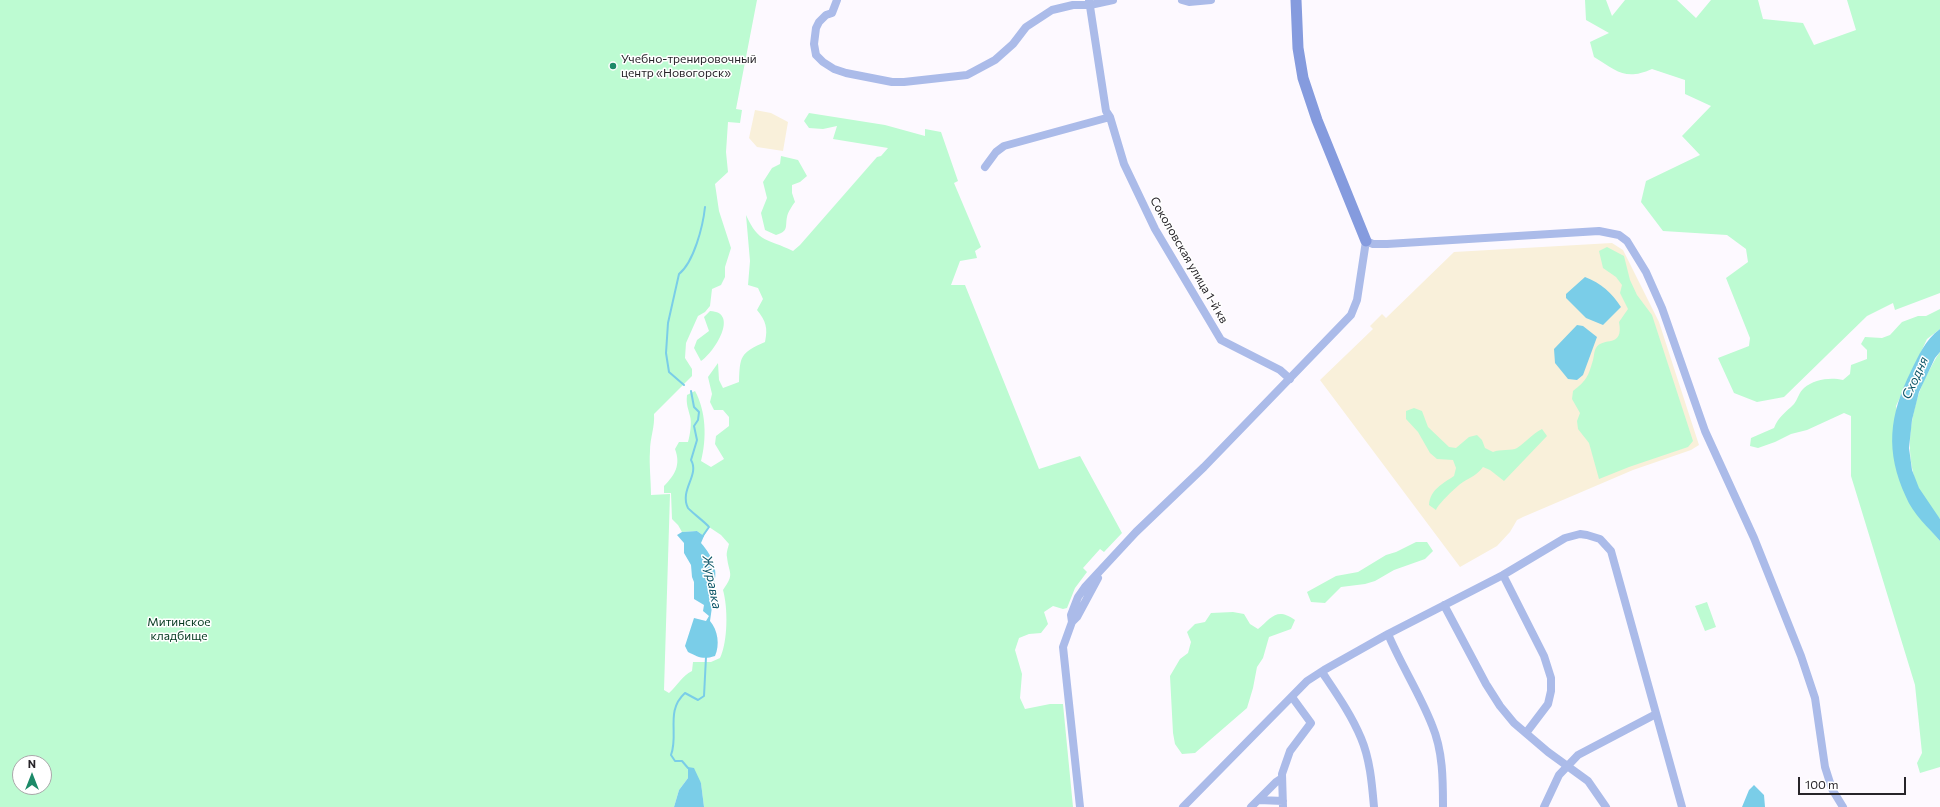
<!DOCTYPE html>
<meta charset="utf-8">
<style>
body{margin:0}
#map{position:relative;width:1940px;height:807px;overflow:hidden;background:#fdf9ff;font-family:Commissioner,sans-serif}
canvas{display:block}
.north{position:absolute;left:12px;top:755px;width:40px;height:40px;box-sizing:border-box;background:#fff;border:1px solid #a9a7a9;border-radius:50%;rotate:0deg;font-size:11px;font-weight:700;line-height:16px;text-align:center;color:#272429}
.north::after{content:'';display:block;margin:auto;width:14px;height:18px;background:#1c8a68;clip-path:polygon(50% 0,100% 100%,50% 72%,0 100%)}
.scale{position:absolute;left:1798px;top:777px;width:108px;height:18px;box-sizing:border-box;border:2px solid #272429;border-top:0;padding-left:5px;font-size:12px;line-height:14px;white-space:nowrap;color:#272429;-webkit-text-stroke:3px #fff;paint-order:stroke}
</style>
<div id="map">
<canvas width="1940" height="807"></canvas>
<div class="north">N</div>
<div class="scale">100 m</div>
</div>
<script>
const g = document.querySelector('canvas').getContext('2d');
g.lineJoin = 'round';
function fill(path, color) { g.fillStyle = color; g.fill(path, 'evenodd'); }
function stroke(path, color, width, dash) { g.strokeStyle = color; g.lineWidth = width; g.lineCap = dash ? 'butt' : 'round'; g.setLineDash(dash || []); g.stroke(path); }
function write(font, color, halo, rows, align = 'center') {
  g.font = font + ' Commissioner,sans-serif'; g.lineWidth = 3; g.setLineDash([]); g.textBaseline = 'middle'; g.strokeStyle = halo; g.fillStyle = color; for (const [text, x, y, turn = 0] of rows) {
    g.save(); g.translate(x, y); g.rotate((+turn || 0) * Math.PI / 180); g.textAlign = isNaN(turn) ? turn : align; if (halo) g.strokeText(text, 0, 0); g.fillText(text, 0, 0); g.restore();
  }
}
fill(new Path2D(`
 M 755,110 L 771,113 L 788,122 L 783,151 L 757,147 L 749,138 Z
 M 1612,243 L 1623,250 L 1659,322 L 1699,445 L 1691,450 L 1633,470 L 1523,517 L 1517,520 L 1510,532 L 1497,546 L 1460,567 L 1320,380 L 1373,329 L 1370,326 L 1382,314 L 1386,318 L 1454,252 Z`), '#f9f0da');
fill(new Path2D(`
 M 0,0 L 757,0 L 736,109 L 742,110 L 740,123 L 728,122 L 726,152 L 728,172 L 715,184 L 719,211 L 731,248 L 725,267 L 725,277 L 721,285 L 712,289 L 710,306 L 705,312 L 698,316 L 686,343 L 685,358 L 692,369 L 692,376 L 654,414 C 655,427 650,438 650,451 C 649,465 651,480 651,495 L 670,494 L 664,690 L 669,693 C 677,686 682,676 692,671 L 693,662 L 711,662 L 720,658 C 728,641 728,608 723,590 C 735,573 729,575 727,557 C 726,553 728,548 729,544 L 721,535 L 709,527 L 704,536 L 697,531 L 682,532 L 678,525 L 672,519 L 671,493 L 664,493 L 664,486 C 675,475 681,465 675,449 L 679,442 L 688,442 C 690,435 692,423 690,416 C 688,408 686,404 687,395 L 695,391 C 706,411 707,438 701,461 L 711,467 L 724,459 L 715,444 L 716,436 L 729,426 L 729,417 L 723,410 L 714,410 L 710,402 L 712,394 L 708,377 L 718,363 L 719,380 L 723,388 L 739,382 C 740,356 740,353 765,342 C 768,328 766,321 757,310 L 763,299 L 758,288 L 748,285 L 750,261 L 746,215 C 759,244 767,238 793,251 L 800,245 L 877,157 L 881,156 L 888,148 L 833,139 L 837,126 L 823,129 L 809,128 L 804,121 L 809,113 L 885,125 L 925,136 L 925,129 L 941,132 L 958,181 L 954,183 L 981,247 L 975,251 L 977,258 L 960,261 L 951,285 L 965,285 L 1039,469 L 1080,456 L 1122,533 L 1104,552 L 1100,549 L 1083,568 L 1087,572 L 1075,588 L 1067,608 L 1063,609 L 1053,606 L 1044,612 L 1048,624 L 1041,633 L 1029,634 L 1019,638 L 1015,650 L 1022,674 L 1020,698 L 1025,709 L 1050,704 L 1063,704 L 1073,807 L 704,807 L 701,783 L 688,768 L 688,778 L 679,790 L 674,807 L 0,807 ZM 20,763 L 44,763 L 44,787 L 20,787 Z
 M 1585,0 L 1606,0 L 1612,16 L 1625,0 L 1677,0 L 1696,18 L 1711,0 L 1758,0 L 1763,19 L 1803,23 L 1814,45 L 1856,30 L 1847,0 L 1940,0 L 1940,293 L 1895,310 L 1893,303 L 1867,316 L 1784,397 L 1757,402 L 1734,393 L 1718,358 L 1749,346 L 1750,338 L 1726,278 L 1748,262 L 1746,249 L 1727,235 L 1663,231 L 1641,202 L 1646,181 L 1700,155 L 1682,136 L 1711,106 L 1685,94 L 1685,80 L 1652,69 C 1625,81 1617,71 1594,57 L 1590,42 L 1609,33 L 1586,20 Z
 M 781,156 L 798,160 L 807,176 L 800,182 L 792,185 L 792,193 L 795,202 C 792,206 788,212 787,217 C 785,227 789,231 776,235 L 765,230 L 761,213 L 767,198 L 763,182 L 772,168 L 780,164 Z
 M 1607,247 L 1624,256 L 1630,280 L 1637,295 L 1652,315 L 1693,441 L 1688,447 L 1629,467 L 1599,479 L 1589,443 L 1578,429 L 1577,421 L 1580,413 L 1572,399 L 1573,391 C 1587,380 1588,377 1593,360 C 1594,357 1594,351 1596,348 C 1603,336 1624,349 1619,322 L 1628,309 L 1620,293 L 1622,285 L 1616,277 L 1603,268 L 1599,251 Z
 M 1940,309 L 1940,329 L 1927,339 L 1896,406 L 1921,519 L 1940,541 L 1940,767 L 1920,773 L 1917,763 L 1922,753 L 1915,685 L 1851,476 L 1851,416 L 1844,413 L 1807,430 L 1791,434 L 1775,442 L 1758,448 L 1750,446 L 1751,438 L 1774,428 C 1778,417 1786,412 1794,404 C 1798,399 1799,392 1804,388 C 1814,379 1831,377 1843,380 L 1850,374 L 1851,365 L 1867,359 L 1867,350 L 1861,344 L 1865,337 L 1882,338 L 1890,335 L 1902,322 L 1918,316 L 1926,316 Z
 M 710,311 C 740,312 714,353 701,361 L 694,348 L 697,340 L 709,331 L 704,317 Z
 M 1940,352 L 1940,519 C 1900,482 1905,421 1926,376 C 1931,368 1934,360 1940,352 Z
 M 1414,408 L 1422,411 L 1428,427 L 1449,447 L 1456,448 L 1469,437 L 1477,435 L 1482,440 L 1485,448 L 1493,452 C 1500,449 1512,451 1517,448 C 1526,442 1532,434 1542,429 L 1547,436 L 1504,481 L 1490,470 L 1483,467 C 1477,475 1471,477 1463,482 C 1457,486 1438,504 1436,510 L 1429,505 C 1430,490 1442,484 1454,476 L 1456,468 L 1453,460 L 1437,459 L 1430,453 L 1418,432 L 1406,419 L 1406,411 Z
 M 1416,542 L 1427,542 L 1433,551 L 1425,559 L 1394,570 L 1375,581 L 1365,584 L 1341,587 L 1325,603 L 1311,602 L 1307,592 L 1336,576 L 1358,572 L 1386,555 L 1396,552 Z
 M 1707,602 L 1716,627 L 1705,631 L 1695,606 Z
 M 1233,612 L 1244,614 L 1250,624 L 1258,629 C 1272,617 1277,607 1295,620 L 1291,629 L 1269,637 L 1263,658 L 1257,667 L 1253,688 L 1247,708 L 1195,753 L 1182,754 L 1175,744 L 1173,733 L 1170,676 L 1180,659 L 1188,653 L 1191,642 L 1187,632 L 1195,624 L 1205,622 L 1211,613 Z`), '#bdfbd2');
fill(new Path2D(`
 M 1585,277 C 1601,283 1612,293 1621,307 L 1603,325 L 1586,318 L 1566,298 L 1566,294 Z
 M 1577,325 L 1583,326 L 1597,337 L 1583,375 L 1577,380 L 1568,379 L 1555,363 L 1554,349 Z
 M 1940,329 L 1940,352 L 1935,358 L 1919,392 L 1912,420 L 1909,448 L 1912,470 L 1919,488 L 1940,519 L 1940,541 C 1928,527 1913,514 1906,497 C 1885,451 1889,416 1911,371 C 1919,355 1925,340 1940,329 Z
 M 697,531 L 704,536 L 701,543 C 714,558 721,574 710,593 L 712,596 L 709,600 L 712,607 L 710,621 C 718,630 720,645 715,656 C 703,660 698,657 688,652 L 685,646 L 694,618 L 706,621 L 709,616 L 703,611 L 704,605 L 694,599 L 694,582 L 692,577 L 691,565 L 684,553 L 684,543 L 677,535 L 682,532 Z
 M 688,767 L 694,768 L 701,783 L 704,807 L 674,807 L 679,790 L 688,778 Z
 M 1754,785 L 1764,795 L 1765,807 L 1742,807 L 1749,790 Z`), '#7acde8');
stroke(new Path2D(`
 M 684,385 L 669,372 L 666,353 L 668,323 L 679,274 C 694,262 703,226 705,207
 M 691,391 L 694,407 L 699,412 L 698,420 L 694,426 L 697,440 L 691,460 C 700,475 679,490 688,508 C 690,511 705,522 709,527 L 702,537
 M 688,768 L 682,761 L 675,761 L 671,755 C 679,734 665,711 685,693 L 698,700 L 704,696 L 706,657`), '#7acde8', 2);
stroke(new Path2D(`
 M 837,0 L 832,13 L 826,15 L 819,22 L 816,28 L 814,44 L 816,55 L 823,62 L 834,69 L 846,73 L 892,82 L 904,82 L 967,75 L 995,60 L 1013,44 L 1026,27 L 1052,10 L 1073,5 L 1090,5 L 1113,0
 M 1089,0 L 1106,111 L 1110,117 L 1124,164 L 1155,229 L 1221,340 L 1280,370 L 1290,379
 M 1182,0 L 1189,2 L 1211,0
 M 985,167 L 996,152 L 1004,146 L 1110,117
 M 1503,575 L 1544,656 L 1551,678 L 1551,691 L 1548,704 L 1526,733
 M 1444,605 L 1486,684 L 1500,706 L 1514,723 L 1548,752 L 1588,781 L 1606,807
 M 1072,622 L 1077,617 L 1098,578
 M 1388,634 C 1401,665 1420,694 1432,725 C 1443,751 1443,780 1443,807
 M 1322,672 C 1336,693 1351,714 1361,738 C 1370,759 1372,784 1374,807
 M 1259,800 L 1283,801
 M 1080,807 L 1063,647 L 1072,622 L 1071,615 L 1078,597 L 1085,587 L 1136,532 L 1204,467 L 1351,315 L 1357,300 L 1366,241 L 1373,244 L 1387,244 L 1599,231 L 1619,235 L 1627,241 L 1646,272 L 1662,308 L 1705,431 L 1754,538 L 1801,656 L 1815,698 L 1825,767 L 1832,789 L 1843,807
 M 1183,807 L 1307,681 L 1324,670 L 1388,634 L 1503,575 L 1565,538 L 1580,534 L 1587,535 L 1600,539 L 1611,551 L 1682,807
 M 1251,807 L 1276,782 L 1282,778
 M 1283,807 L 1282,774 L 1290,751 L 1311,723 L 1292,697
 M 1544,807 L 1559,775 L 1578,755 L 1656,714`), '#abbbe9', 8);
stroke(new Path2D(`
 M 1296,0 L 1298,48 L 1303,78 L 1317,120 L 1366,241`), '#859bde', 11);
for (const [x, y, r, color] of [
 [613,66,4,"#1c8a68"]
]) { const dot = new Path2D(); dot.arc(x, y, r, 0, 2 * Math.PI); g.fillStyle = color; g.fill(dot); stroke(dot, '#fff', 1.5); }
write('12px', '#272429', '#fff', [
 ["Учебно-тренировочный",621,59],
 ["центр «Новогорск»",621,73]
], 'left');
write('12px', '#272429', '#fff', [
 ["Соколовская улица 1-й кв",1189,260,60]
]);
write('12px', '#00361c', '#fff', [
 ["Митинское",179,622],
 ["кладбище",179,636]
]);
write('italic 13px', '#0f5769', '#fff', [
 ["Сходня",1915,378,-65],
 ["Журавка",712,582,79]
]);
</script>
